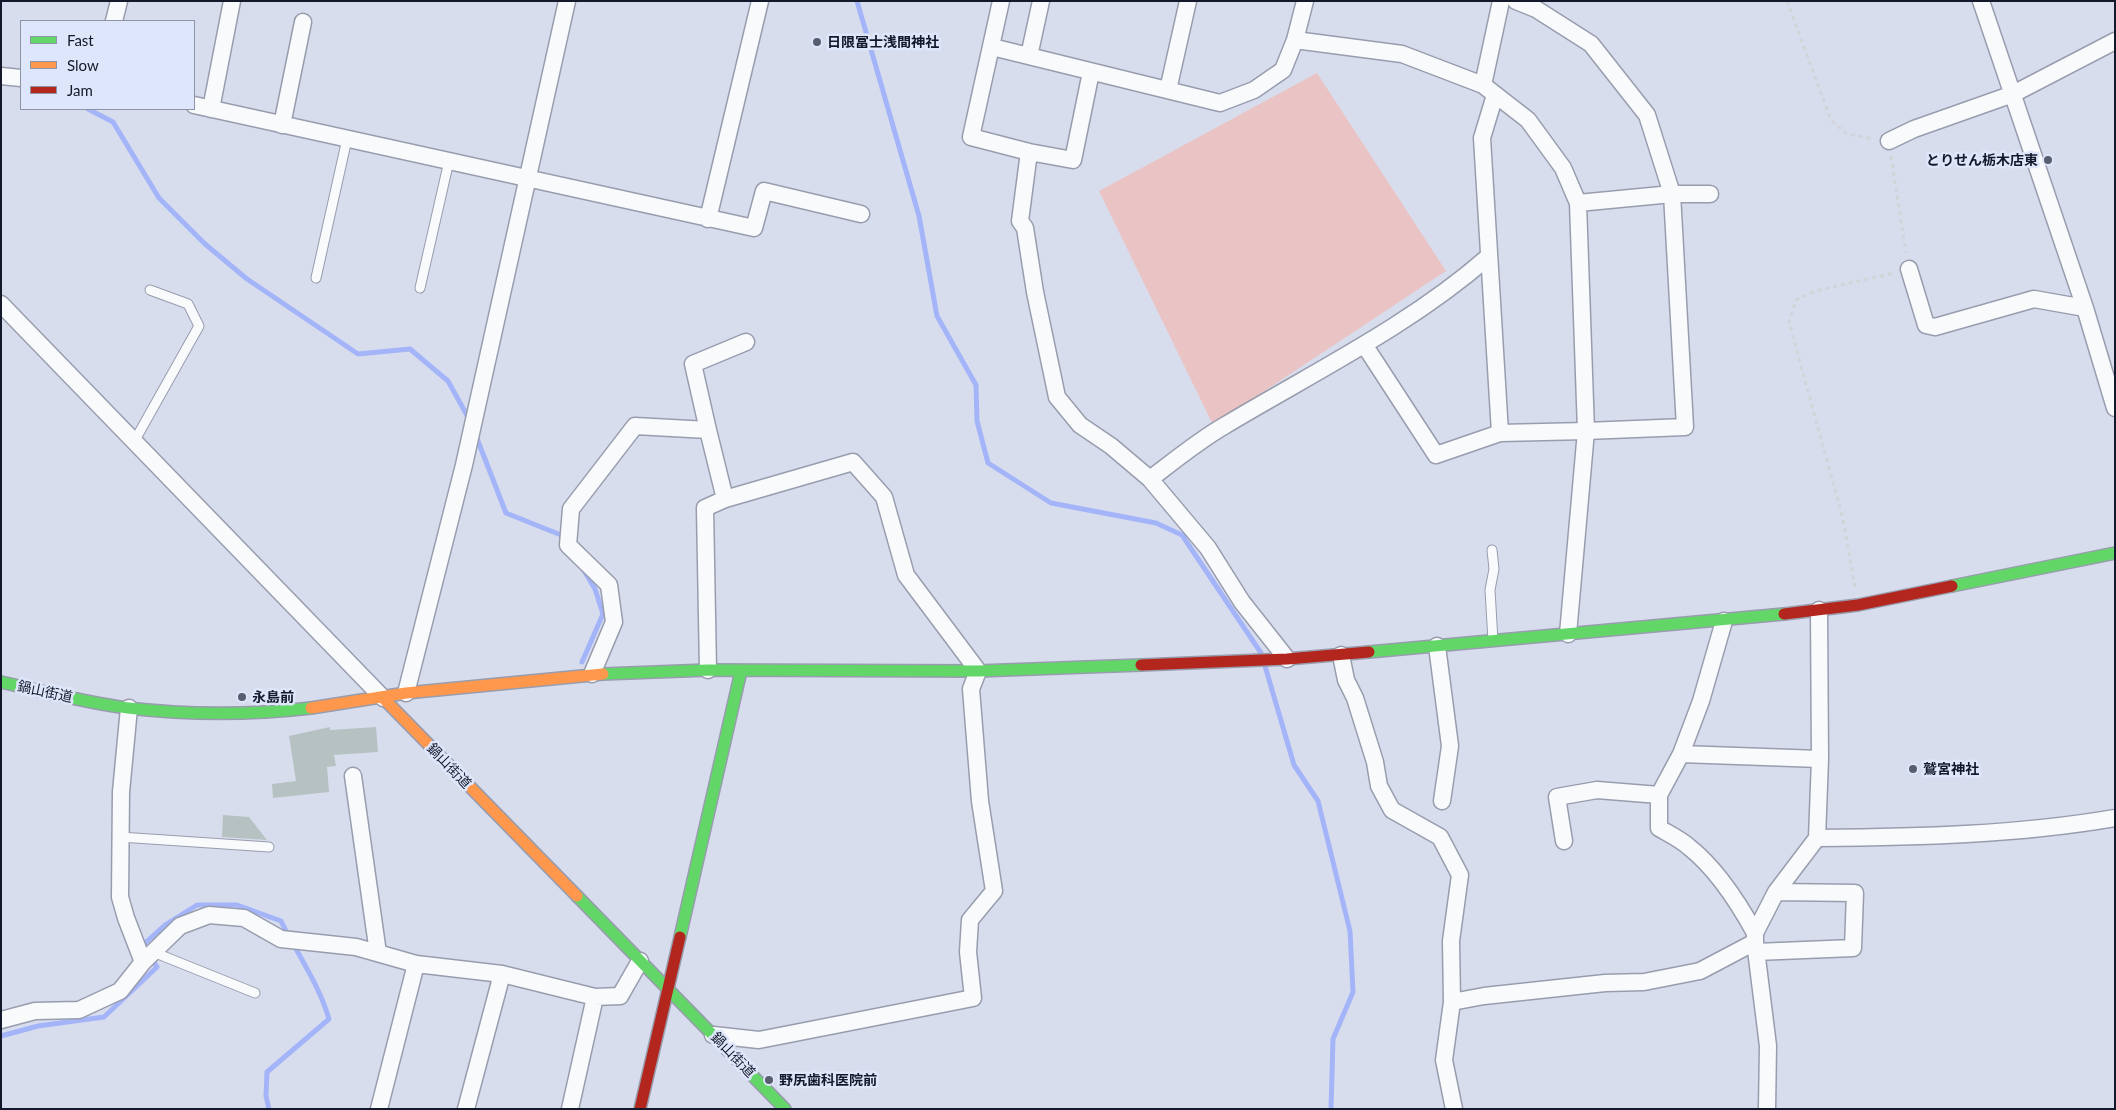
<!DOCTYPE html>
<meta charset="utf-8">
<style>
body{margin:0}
#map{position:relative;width:2116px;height:1110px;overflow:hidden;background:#d8ddee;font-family:Lato,sans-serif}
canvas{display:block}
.frame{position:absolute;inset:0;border:2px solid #13182b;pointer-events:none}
.legend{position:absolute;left:20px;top:20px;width:175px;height:90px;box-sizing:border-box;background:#dee6fb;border:1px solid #8d94a8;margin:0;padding:6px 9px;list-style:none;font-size:15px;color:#13182b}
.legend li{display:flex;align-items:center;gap:10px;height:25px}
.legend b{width:25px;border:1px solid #8d94a8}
</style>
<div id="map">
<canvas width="2116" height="1110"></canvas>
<div class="frame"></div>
<ul class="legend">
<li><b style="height:6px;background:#63d668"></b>Fast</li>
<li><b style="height:6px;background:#ff974d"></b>Slow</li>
<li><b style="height:6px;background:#b3261e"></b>Jam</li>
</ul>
</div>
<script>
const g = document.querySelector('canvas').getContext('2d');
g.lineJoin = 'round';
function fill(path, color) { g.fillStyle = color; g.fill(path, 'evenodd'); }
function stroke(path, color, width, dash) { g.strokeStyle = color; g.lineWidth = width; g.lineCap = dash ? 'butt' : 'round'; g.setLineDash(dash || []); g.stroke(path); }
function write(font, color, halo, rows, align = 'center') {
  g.font = font + ' Lato,"Noto Sans JP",sans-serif'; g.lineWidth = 5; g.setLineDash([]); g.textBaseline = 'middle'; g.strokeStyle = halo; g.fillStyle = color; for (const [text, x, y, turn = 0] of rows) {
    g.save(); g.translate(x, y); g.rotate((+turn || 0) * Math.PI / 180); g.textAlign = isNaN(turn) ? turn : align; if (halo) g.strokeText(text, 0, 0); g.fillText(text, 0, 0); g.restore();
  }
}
fill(new Path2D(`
 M 1317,73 L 1446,271 L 1213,425 L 1099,191 Z`), '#eac4c4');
stroke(new Path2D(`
 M 857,1 L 919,216 L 937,316 L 976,385 L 977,421 L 988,463 L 1051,503 L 1156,523 L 1182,535 L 1261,653
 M 88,109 L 113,122 L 159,198 L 205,244 L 247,279 L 358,354 L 410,349 L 448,381 L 469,419
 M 476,436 L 506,513 L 561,535 L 563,538
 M 582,662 L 603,614 L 595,589 L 583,569
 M 1265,666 L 1294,765 L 1318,801 L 1350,931 L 1353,992 L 1333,1039 L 1331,1109
 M 146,948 L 144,944 L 165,925 L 197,905 L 237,905 L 281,921 C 297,954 319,984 329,1019 L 267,1072 L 266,1096 L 269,1109
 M 1,1036 L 38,1026 L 104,1017 L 157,967 L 151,958`), '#a3b5f8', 5);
fill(new Path2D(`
 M 330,727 L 330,730 L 376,727 L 378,752 L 334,755 L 336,766 L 327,767 L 329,792 L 273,798 L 272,784 L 296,781 L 289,736 Z
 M 223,815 L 249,817 L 267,840 L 222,837 Z`), '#b6c2c2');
const lane = new Path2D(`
 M 316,278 L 347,139
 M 420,288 L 449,161
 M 135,440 L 199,326 L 188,304 L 150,290
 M 1492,550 L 1494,569 L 1490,590 L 1493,641
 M 120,837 L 269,847
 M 153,952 L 255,993`);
const street = new Path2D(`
 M 1001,1 L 971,137 L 1029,152 L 1020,221 L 1025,228 L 1035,292 L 1057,397 L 1080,425 L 1111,446 L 1150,479 L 1208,548 L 1242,602 L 1287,659
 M 1305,1 L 1295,40 L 1402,54 L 1483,85 L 1528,120 L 1563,168 L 1578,203 L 1586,431 L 1685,427 L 1672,194 L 1647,115 L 1591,44 L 1536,9 L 1516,1
 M 1981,1 L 2085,308 L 2115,408
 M 114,21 L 119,1
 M 992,47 L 1220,103 L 1254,90 L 1283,70 L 1295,40
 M 1029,56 L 1041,1
 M 1,76 L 21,78
 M 1483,85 L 1501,1
 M 1168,90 L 1188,1
 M 1495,95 L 1482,138 L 1500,433
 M 194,105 L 754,228 L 764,191 L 861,214
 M 211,109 L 232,1
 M 282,125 L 303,22
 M 1889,141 L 1914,129 L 2013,94 L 2115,41
 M 1029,152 L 1073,160 L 1091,72
 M 1578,203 L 1672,194 L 1710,194
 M 708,219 L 760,1
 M 1909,269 L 1926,325 L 1935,327 L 2034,299 L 2085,308
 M 1,304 L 383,698
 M 1365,346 L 1436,455 L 1500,433 L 1586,431 L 1568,634
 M 708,430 L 693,364 L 746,342
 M 1150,479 C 1174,461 1198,441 1224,426 C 1314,372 1409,326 1488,257
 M 1724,621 L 1701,701 L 1681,754 L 1659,795 L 1659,828 C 1669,834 1680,839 1689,847 C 1717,869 1738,902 1755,933
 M 1437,646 L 1450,746 L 1442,801
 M 1341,655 L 1346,680 L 1355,698 L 1375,762 L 1379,786 L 1392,810 L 1440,837 L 1460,875 L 1451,941 L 1452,1002 L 1444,1060 L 1454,1109
 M 708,670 L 705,508 L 725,499
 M 592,674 L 614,622 L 609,585 L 568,545 L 571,509 L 635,426 L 708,430 L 725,499 L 853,462 L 884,497 L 906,575 L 978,671 L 971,689 L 980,801 L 994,891 L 970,920 L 968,952 L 973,998 L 759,1040 L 713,1035
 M 406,693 L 464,465 L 567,1
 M 129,708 L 121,792 L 120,897 L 126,918 L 143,962
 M 1681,754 L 1820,759
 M 353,776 L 378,953
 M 1817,838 C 1916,837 2016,835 2115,818
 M 1564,841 L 1557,797 L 1597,790 L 1659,795
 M 1755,942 L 1768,1046 L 1767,1109
 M 1756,952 L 1853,948 L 1855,893 L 1776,892
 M 1452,1002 L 1484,996 L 1605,983 L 1644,982 L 1700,971 L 1755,942 L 1755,933 L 1776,892 L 1817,838 L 1820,759 L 1819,610
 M 1,1020 L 35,1011 L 79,1010 L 120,991 L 143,962 L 180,926 L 209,915 L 244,918 L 281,939 L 356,947 L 416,964 L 502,974
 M 379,1109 L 416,964
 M 466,1109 L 502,974 L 595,997 L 620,996 L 640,961
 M 570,1109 L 595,997`);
const fast = new Path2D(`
 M 1952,586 L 2115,553
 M 1369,652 L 1784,614
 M 603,674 L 708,670 L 978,671 L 1141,665
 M 1,682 C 43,691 85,703 128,708 C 188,715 251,715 311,708
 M 577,896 L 785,1109
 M 680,937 L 741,671`);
const slow = new Path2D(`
 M 383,698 L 577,896
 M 311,708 L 406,693 L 603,674`);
const jam = new Path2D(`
 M 1784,614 L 1858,605 L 1952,586
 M 1141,665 L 1287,659 L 1369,652
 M 640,1109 L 680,937`);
stroke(lane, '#989dae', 11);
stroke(street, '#989dae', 19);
stroke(fast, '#989dae', 14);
stroke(slow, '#989dae', 14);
stroke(jam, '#989dae', 14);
stroke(new Path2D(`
 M 1787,1 L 1831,120 L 1847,134 L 1875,139
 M 1891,156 L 1906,253
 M 1855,587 L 1843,519 L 1789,322 L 1796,300 L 1815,291 L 1894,273`), '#d2d4d9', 3, [4, 4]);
stroke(lane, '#f9fafc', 9);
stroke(street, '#f9fafc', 16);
stroke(fast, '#63d668', 11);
stroke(slow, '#ff974d', 11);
stroke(jam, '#b3261e', 11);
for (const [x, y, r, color] of [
 [817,42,5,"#585d6f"],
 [2048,160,5,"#585d6f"],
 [242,697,5,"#585d6f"],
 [1913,769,5,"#585d6f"],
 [769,1080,5,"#585d6f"]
]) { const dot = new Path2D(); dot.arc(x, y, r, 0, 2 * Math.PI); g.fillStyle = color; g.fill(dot); stroke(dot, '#dee6fb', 2); }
write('bold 14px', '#13182b', '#dee6fb', [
 ["日限冨士浅間神社",827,42],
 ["とりせん栃木店東",2038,160,"right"],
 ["永島前",252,697],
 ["鷲宮神社",1923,769],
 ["野尻歯科医院前",779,1080]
], 'left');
write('14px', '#13182b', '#dee6fb', [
 ["鍋山街道",45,692,12],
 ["鍋山街道",449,766,46],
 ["鍋山街道",733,1055,46]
]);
</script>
